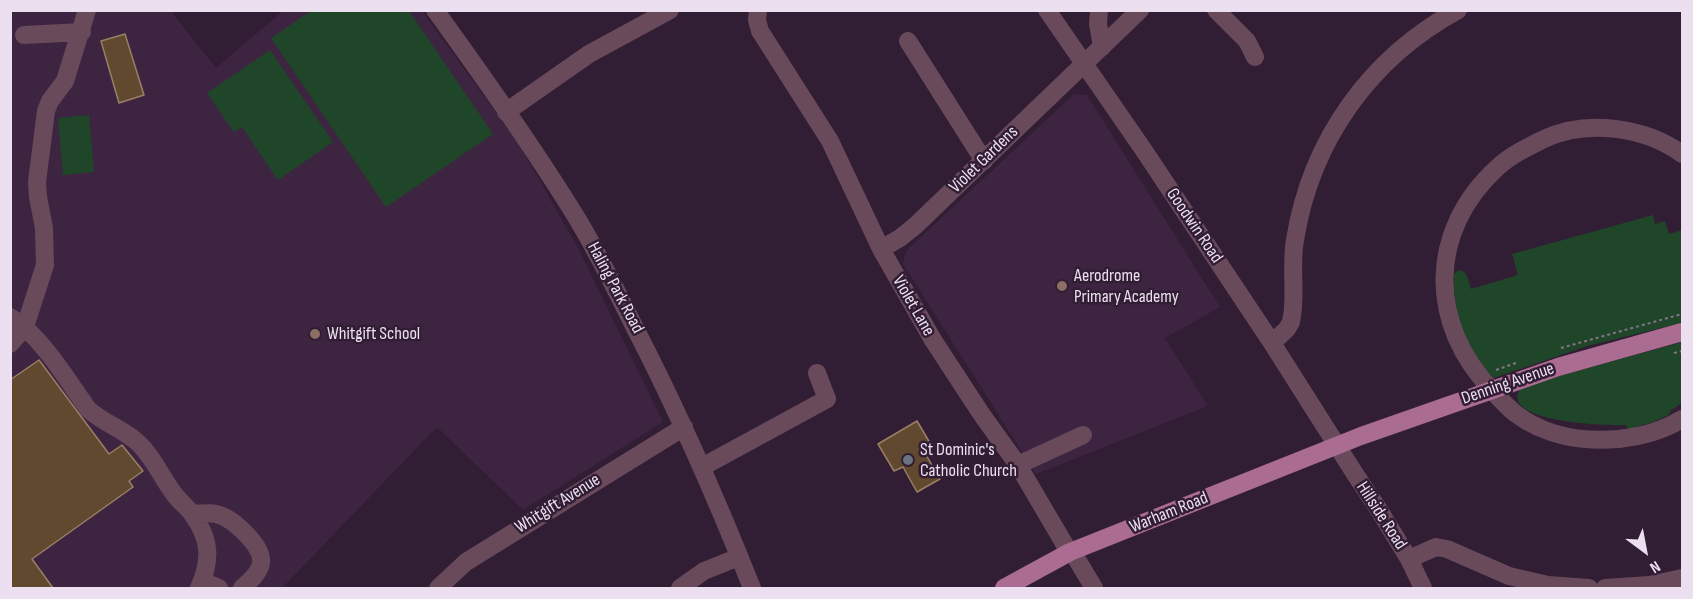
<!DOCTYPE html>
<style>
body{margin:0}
#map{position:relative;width:1693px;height:599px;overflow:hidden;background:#311d34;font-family:"Sofia Sans Condensed",sans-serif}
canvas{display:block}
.frame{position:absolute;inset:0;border:12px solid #ecdfef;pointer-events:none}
.north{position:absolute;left:1615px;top:521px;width:60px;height:60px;-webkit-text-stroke:4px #311d34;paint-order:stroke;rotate:148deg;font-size:16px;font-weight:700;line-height:24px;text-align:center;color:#ecdfef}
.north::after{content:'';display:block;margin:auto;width:21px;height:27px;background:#ecdfef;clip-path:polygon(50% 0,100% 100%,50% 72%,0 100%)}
</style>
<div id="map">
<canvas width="1693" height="599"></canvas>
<div class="frame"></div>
<div class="north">N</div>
</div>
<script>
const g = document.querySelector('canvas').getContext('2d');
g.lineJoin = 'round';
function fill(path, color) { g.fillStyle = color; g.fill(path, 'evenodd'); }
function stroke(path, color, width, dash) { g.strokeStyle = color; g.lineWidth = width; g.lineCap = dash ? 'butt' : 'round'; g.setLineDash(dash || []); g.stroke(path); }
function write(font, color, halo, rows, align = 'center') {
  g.font = font + ' "Sofia Sans Condensed",sans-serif'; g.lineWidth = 5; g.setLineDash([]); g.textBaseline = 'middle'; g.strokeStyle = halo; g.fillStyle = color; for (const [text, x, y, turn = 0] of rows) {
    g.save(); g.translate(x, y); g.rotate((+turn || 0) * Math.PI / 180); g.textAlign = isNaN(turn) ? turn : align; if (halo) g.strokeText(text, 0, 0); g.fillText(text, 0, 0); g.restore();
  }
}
fill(new Path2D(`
 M 10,11 L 175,11 L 173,14 L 216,68 L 283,11 L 422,11 L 518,143 L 577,246 L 663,422 L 523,510 L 437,427 L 282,588 L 11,588 Z
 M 1074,94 L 1087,95 L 1220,307 L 1165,338 L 1208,406 L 1036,474 L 903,264 L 906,251 Z`), '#3d2541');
fill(new Path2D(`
 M 311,11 L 409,11 L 493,134 L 386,207 L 271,38 Z
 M 270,50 L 333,142 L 278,180 L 242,127 L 234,132 L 207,93 Z
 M 89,115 L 94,172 L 63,175 L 58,118 Z
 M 1653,215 L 1655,224 L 1665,221 L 1669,234 L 1682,230 L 1682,323 L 1587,346 L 1494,378 C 1464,354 1453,311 1454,274 L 1459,270 C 1468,271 1468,281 1471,289 L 1518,275 L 1512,254 Z
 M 1682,342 L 1682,403 L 1670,411 L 1669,415 L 1650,423 L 1628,429 L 1626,425 C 1610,426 1508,423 1518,393 C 1519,390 1522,388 1523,386 Z`), '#204629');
const building = new Path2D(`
 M 125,34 L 144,95 L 119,103 L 101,41 Z
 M 39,360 L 109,454 L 122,445 L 143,471 L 129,481 L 133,487 L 32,559 L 53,588 L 10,588 L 10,380 Z
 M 917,421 L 933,448 L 925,453 L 940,479 L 917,492 L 903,467 L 894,471 L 878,444 Z`);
fill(building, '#614930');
stroke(building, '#997f65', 1.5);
stroke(new Path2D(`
 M 1561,348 L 1682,314
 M 1674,353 L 1682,351
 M 1496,370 L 1516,363`), '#857488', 2, [3, 3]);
stroke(new Path2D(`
 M 435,10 C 485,79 534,148 578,220 C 599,255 617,292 635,328 C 679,413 717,500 752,588
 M 758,10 L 757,20 L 760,31 L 830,141 L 881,249 L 933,340 L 982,415 L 1018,465 L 1065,545 L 1076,558 L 1094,588
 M 1047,10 L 1145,152 L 1272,343 L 1355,474 L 1379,510 L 1409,559 L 1423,588
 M 1099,10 L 1098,24 L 1102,47
 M 1216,10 L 1247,41 L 1255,57
 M 24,35 L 82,32
 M 908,41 L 984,161
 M 506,112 L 589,54 L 670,10
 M 1682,154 C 1645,127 1587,119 1544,139 C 1528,147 1511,155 1498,167 C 1427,231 1428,325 1493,391 C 1500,399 1507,407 1516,414 C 1545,436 1583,442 1619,439 C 1643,436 1662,431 1682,419
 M 881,249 L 900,238 L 915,226 L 1140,10
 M 10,317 C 40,334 68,381 88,409 C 103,423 123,429 137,442 C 152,455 161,476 172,491 C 178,501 187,506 193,515 C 211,540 211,561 199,588
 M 1272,343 L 1287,329 L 1291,322 C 1297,295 1290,267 1295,240 C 1311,140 1370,58 1458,10
 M 10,344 L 25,327 L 45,265 L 44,228 L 38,197 L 37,182 L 46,111 L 50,101 L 65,81 L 87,10
 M 1018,465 L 1083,435
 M 702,467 L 827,399 L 817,373
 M 193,514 C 200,514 209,512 216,514 C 229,517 238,526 247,535 C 268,557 265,569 242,588
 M 1409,559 L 1436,547 L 1447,549 L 1509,576 L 1548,585 L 1589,588
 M 202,581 L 219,588
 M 438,588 L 466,562 L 684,427
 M 680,588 L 704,571 L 739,557
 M 1605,588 L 1650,585 L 1682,578`), '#694a5b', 18);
stroke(new Path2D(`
 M 1004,588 L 1070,552 L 1361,436 L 1558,367 L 1682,332`), '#aa6c90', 18);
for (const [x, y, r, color] of [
 [1062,286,6,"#8d6e63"],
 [315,334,6,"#8d6e63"],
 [908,460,6,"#6b7280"]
]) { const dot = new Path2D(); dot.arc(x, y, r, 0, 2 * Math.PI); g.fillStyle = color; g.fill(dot); stroke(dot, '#311d34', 2); }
write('18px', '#ecdfef', '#311d34', [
 ["Violet Gardens",984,160,-44],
 ["Goodwin Road",1194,226,56],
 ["Haling Park Road",615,288,62],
 ["Violet Lane",913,306,60],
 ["Denning Avenue",1508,384,-19],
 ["Whitgift Avenue",558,504,-32],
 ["Warham Road",1169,513,-22],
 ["Hillside Road",1381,516,57]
]);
write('18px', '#ecdfef', '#311d34', [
 ["Aerodrome",1074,276],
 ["Primary Academy",1074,297],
 ["Whitgift School",327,334],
 ["St Dominic's",920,450],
 ["Catholic Church",920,471]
], 'left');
</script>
